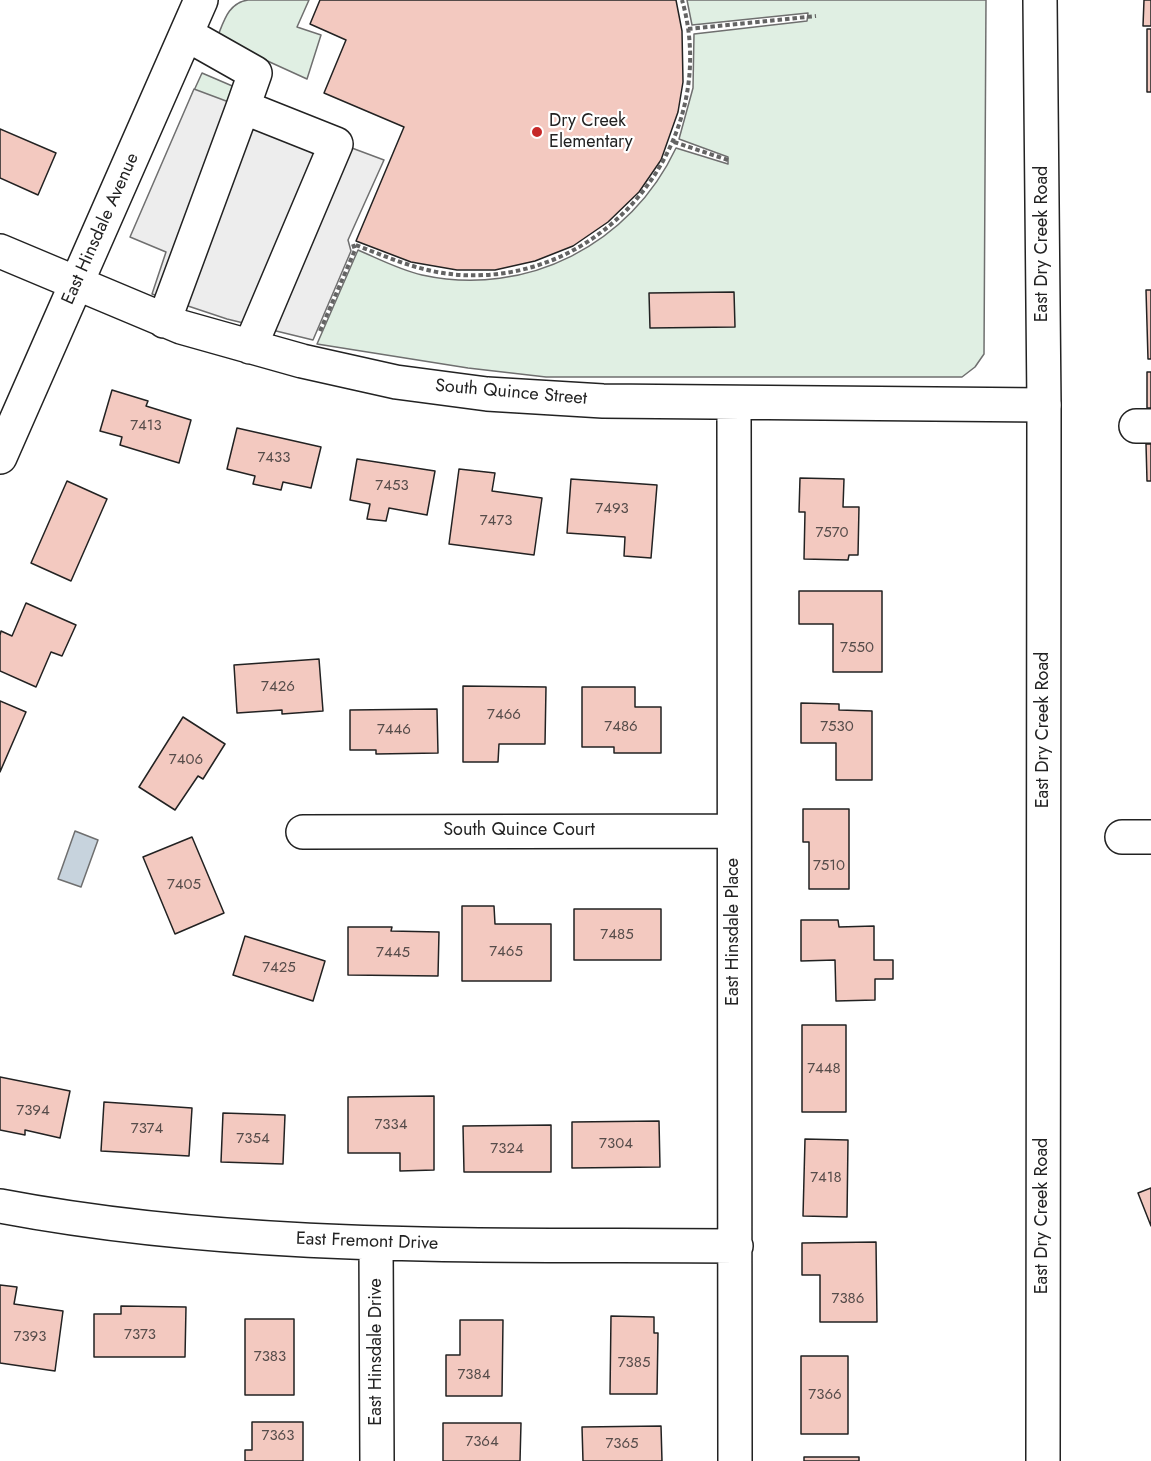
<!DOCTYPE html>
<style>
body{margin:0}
canvas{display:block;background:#fff}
</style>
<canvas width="1151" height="1461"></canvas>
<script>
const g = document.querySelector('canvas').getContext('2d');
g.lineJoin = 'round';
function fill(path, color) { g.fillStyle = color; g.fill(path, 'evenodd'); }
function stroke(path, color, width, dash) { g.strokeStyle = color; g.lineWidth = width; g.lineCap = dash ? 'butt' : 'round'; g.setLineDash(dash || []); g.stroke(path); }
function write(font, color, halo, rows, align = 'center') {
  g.font = font + ' Jost,sans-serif'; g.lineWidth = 4.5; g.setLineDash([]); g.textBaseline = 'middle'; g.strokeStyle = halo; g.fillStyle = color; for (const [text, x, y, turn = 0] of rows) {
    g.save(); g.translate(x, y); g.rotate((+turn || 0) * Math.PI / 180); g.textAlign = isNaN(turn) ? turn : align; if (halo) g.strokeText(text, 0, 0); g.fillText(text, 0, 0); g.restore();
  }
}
const green = new Path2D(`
 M 248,0 L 309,0 L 297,27 L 321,35 L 307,79 L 217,38 C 224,21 228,3 248,0 Z
 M 687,0 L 986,0 L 984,354 L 975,367 L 962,377 L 546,377 L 468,368 L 317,344 L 358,250 C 379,259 400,270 422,275 C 527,298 631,244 676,148 L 728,164 L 728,157 L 679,139 L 693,88 L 694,34 L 807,21 L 808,13 L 692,25 Z
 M 202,73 L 237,88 L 232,111 L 191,97 Z`);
fill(green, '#e0efe3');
stroke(green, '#6f6f6f', 1.5);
const parking = new Path2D(`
 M 194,89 L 384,160 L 348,240 L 351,251 L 313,340 L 227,319 L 152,294 L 166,252 L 130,237 Z`);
fill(parking, '#ededed');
stroke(parking, '#6f6f6f', 1.5);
const water = new Path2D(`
 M 75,831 L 98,840 L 81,887 L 58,879 Z`);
fill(water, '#c7d3dd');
stroke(water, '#6f6f6f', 1.5);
const building = new Path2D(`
 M 320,0 L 676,0 L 682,31 L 683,82 L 678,112 L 661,160 L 639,192 L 608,222 L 573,246 L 535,261 L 495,270 L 457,270 L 411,262 L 356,241 L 404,127 L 324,93 L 346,40 L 310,24 Z
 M 1144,0 L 1151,0 L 1151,26 L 1143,26 Z
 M 1147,29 L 1151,29 L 1151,92 L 1147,92 Z
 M 0,129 L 56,153 L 38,195 L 0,178 Z
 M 1146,290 L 1151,290 L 1151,359 L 1148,359 Z
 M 734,292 L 735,327 L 650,328 L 649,293 Z
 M 1147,372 L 1151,372 L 1151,408 L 1147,408 Z
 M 112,390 L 148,401 L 146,406 L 191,420 L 179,463 L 120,445 L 122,437 L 100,431 Z
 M 237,428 L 321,447 L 311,488 L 283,482 L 281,490 L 253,484 L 255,476 L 227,469 Z
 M 1146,444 L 1151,444 L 1151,481 L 1147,481 Z
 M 357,459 L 435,471 L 427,515 L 389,508 L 386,521 L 367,519 L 370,504 L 350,500 Z
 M 459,469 L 495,473 L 492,491 L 542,498 L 534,555 L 449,544 Z
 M 800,478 L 844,479 L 843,507 L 859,507 L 858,555 L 849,555 L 848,560 L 804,559 L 805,512 L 799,512 Z
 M 571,479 L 657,485 L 651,558 L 624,556 L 625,537 L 567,533 Z
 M 67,481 L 107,499 L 71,581 L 31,563 Z
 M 799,591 L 882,591 L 882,672 L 833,672 L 833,624 L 799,624 Z
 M 26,603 L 76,625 L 62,656 L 51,652 L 36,687 L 0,671 L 0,635 L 1,631 L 12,636 Z
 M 319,659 L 323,711 L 282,714 L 282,710 L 237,713 L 234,665 Z
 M 463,686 L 546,687 L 545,744 L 499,744 L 498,762 L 463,762 Z
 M 582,687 L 635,687 L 635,707 L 661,707 L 661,753 L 614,753 L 614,747 L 582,747 Z
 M 0,701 L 26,712 L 0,772 Z
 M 801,703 L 839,704 L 839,710 L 872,711 L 872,780 L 836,780 L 836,743 L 801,743 Z
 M 437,709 L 438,753 L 376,754 L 376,750 L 350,750 L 350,710 Z
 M 183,717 L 225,744 L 203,779 L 198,776 L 175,810 L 139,787 Z
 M 803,809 L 849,809 L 849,889 L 809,889 L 809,842 L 803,842 Z
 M 192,837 L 224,913 L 175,934 L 143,857 Z
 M 462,906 L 494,906 L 495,924 L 551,924 L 551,981 L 462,981 Z
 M 574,909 L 661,909 L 661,960 L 574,960 Z
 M 801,920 L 838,920 L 839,927 L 874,926 L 874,960 L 893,960 L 893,979 L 875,979 L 875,1000 L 836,1001 L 835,960 L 801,961 Z
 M 348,927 L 392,927 L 391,931 L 439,932 L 438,976 L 348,975 Z
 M 245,936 L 325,961 L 313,1001 L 233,975 Z
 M 802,1025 L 846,1025 L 846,1112 L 802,1112 Z
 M 0,1077 L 70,1091 L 60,1138 L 25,1130 L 25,1135 L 0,1130 Z
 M 434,1096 L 434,1170 L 400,1171 L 400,1153 L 348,1153 L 348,1097 Z
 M 104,1102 L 192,1108 L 189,1156 L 101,1151 Z
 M 223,1113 L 285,1115 L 283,1164 L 221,1162 Z
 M 659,1121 L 660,1167 L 572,1168 L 572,1122 Z
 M 551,1125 L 551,1172 L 464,1172 L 463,1126 Z
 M 805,1139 L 848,1140 L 847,1217 L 803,1216 Z
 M 1151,1188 L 1151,1226 L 1138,1193 Z
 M 876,1242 L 877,1322 L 820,1322 L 820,1275 L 802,1275 L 802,1243 Z
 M 0,1285 L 17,1287 L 14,1304 L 63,1311 L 55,1371 L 0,1363 Z
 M 121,1306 L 186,1307 L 185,1357 L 94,1357 L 94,1314 L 121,1314 Z
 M 611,1316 L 654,1317 L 654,1333 L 658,1333 L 657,1394 L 610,1394 Z
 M 245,1319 L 294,1319 L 294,1395 L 245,1395 Z
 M 460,1320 L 503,1320 L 502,1396 L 446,1396 L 446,1355 L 460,1355 Z
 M 801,1356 L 848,1356 L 848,1434 L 801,1434 Z
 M 252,1422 L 303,1422 L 303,1461 L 245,1461 L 245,1450 L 252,1450 Z
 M 443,1423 L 521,1423 L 520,1461 L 443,1461 Z
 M 661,1426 L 662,1461 L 583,1461 L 582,1427 Z
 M 804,1457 L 859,1457 L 859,1461 L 804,1461 Z`);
fill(building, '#f3c9c0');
stroke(building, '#222', 1.5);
const minor = new Path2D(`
 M 186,34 L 255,73 L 243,107
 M 0,251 L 181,327 L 302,361 L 396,382 L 487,394 L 603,401 L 1044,405
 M 164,321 L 243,107 L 336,144 L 250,347
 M 734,404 L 735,1461
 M 1136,426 L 1151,426
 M 0,457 L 201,0
 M 303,832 L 734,831
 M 1122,837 L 1151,837
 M 0,1206 C 242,1252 490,1244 736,1246
 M 376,1244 L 377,1461`);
const major = new Path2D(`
 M 1040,0 L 1044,405 L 1043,1461`);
stroke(minor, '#222', 36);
stroke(major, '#222', 36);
stroke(new Path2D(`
 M 688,29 L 816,16
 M 674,142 L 728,160
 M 320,331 L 355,250 L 353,244 C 400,262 434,278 485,275 C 620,268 720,131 682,0`), '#646464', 4, [4.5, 3]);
stroke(minor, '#fff', 33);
stroke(major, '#fff', 33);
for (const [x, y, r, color] of [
 [537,132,6,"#c62828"]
]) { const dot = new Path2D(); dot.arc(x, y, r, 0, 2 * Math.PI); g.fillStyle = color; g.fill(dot); stroke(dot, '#fff', 2); }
write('15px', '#564c4a', null, [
 ["7413",146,426],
 ["7433",274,458],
 ["7453",392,486],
 ["7493",612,509],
 ["7473",496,521],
 ["7570",832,533],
 ["7550",857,648],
 ["7426",278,687],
 ["7466",504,715],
 ["7486",621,727],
 ["7530",837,727],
 ["7446",394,730],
 ["7406",186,760],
 ["7510",829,866],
 ["7405",184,885],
 ["7485",617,935],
 ["7465",506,952],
 ["7445",393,953],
 ["7425",279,968],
 ["7448",824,1069],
 ["7394",33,1111],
 ["7334",391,1125],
 ["7374",147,1129],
 ["7354",253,1139],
 ["7304",616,1144],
 ["7324",507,1149],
 ["7418",826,1178],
 ["7386",848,1299],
 ["7373",140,1335],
 ["7393",30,1337],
 ["7383",270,1357],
 ["7385",634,1363],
 ["7384",474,1375],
 ["7366",825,1395],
 ["7363",278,1436],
 ["7364",482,1442],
 ["7365",622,1444]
]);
write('18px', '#222', '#fff', [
 ["Dry Creek",549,122],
 ["Elementary",549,143]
], 'left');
write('18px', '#222', '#fff', [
 ["East Hinsdale Avenue",101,229,-66],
 ["East Dry Creek Road",1043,244,-90],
 ["South Quince Street",511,393,5],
 ["East Dry Creek Road",1044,730,-90],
 ["South Quince Court",519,831],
 ["East Hinsdale Place",734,932,-90],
 ["East Dry Creek Road",1043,1216,-90],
 ["East Fremont Drive",367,1242,2],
 ["East Hinsdale Drive",377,1352,-90]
]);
</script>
